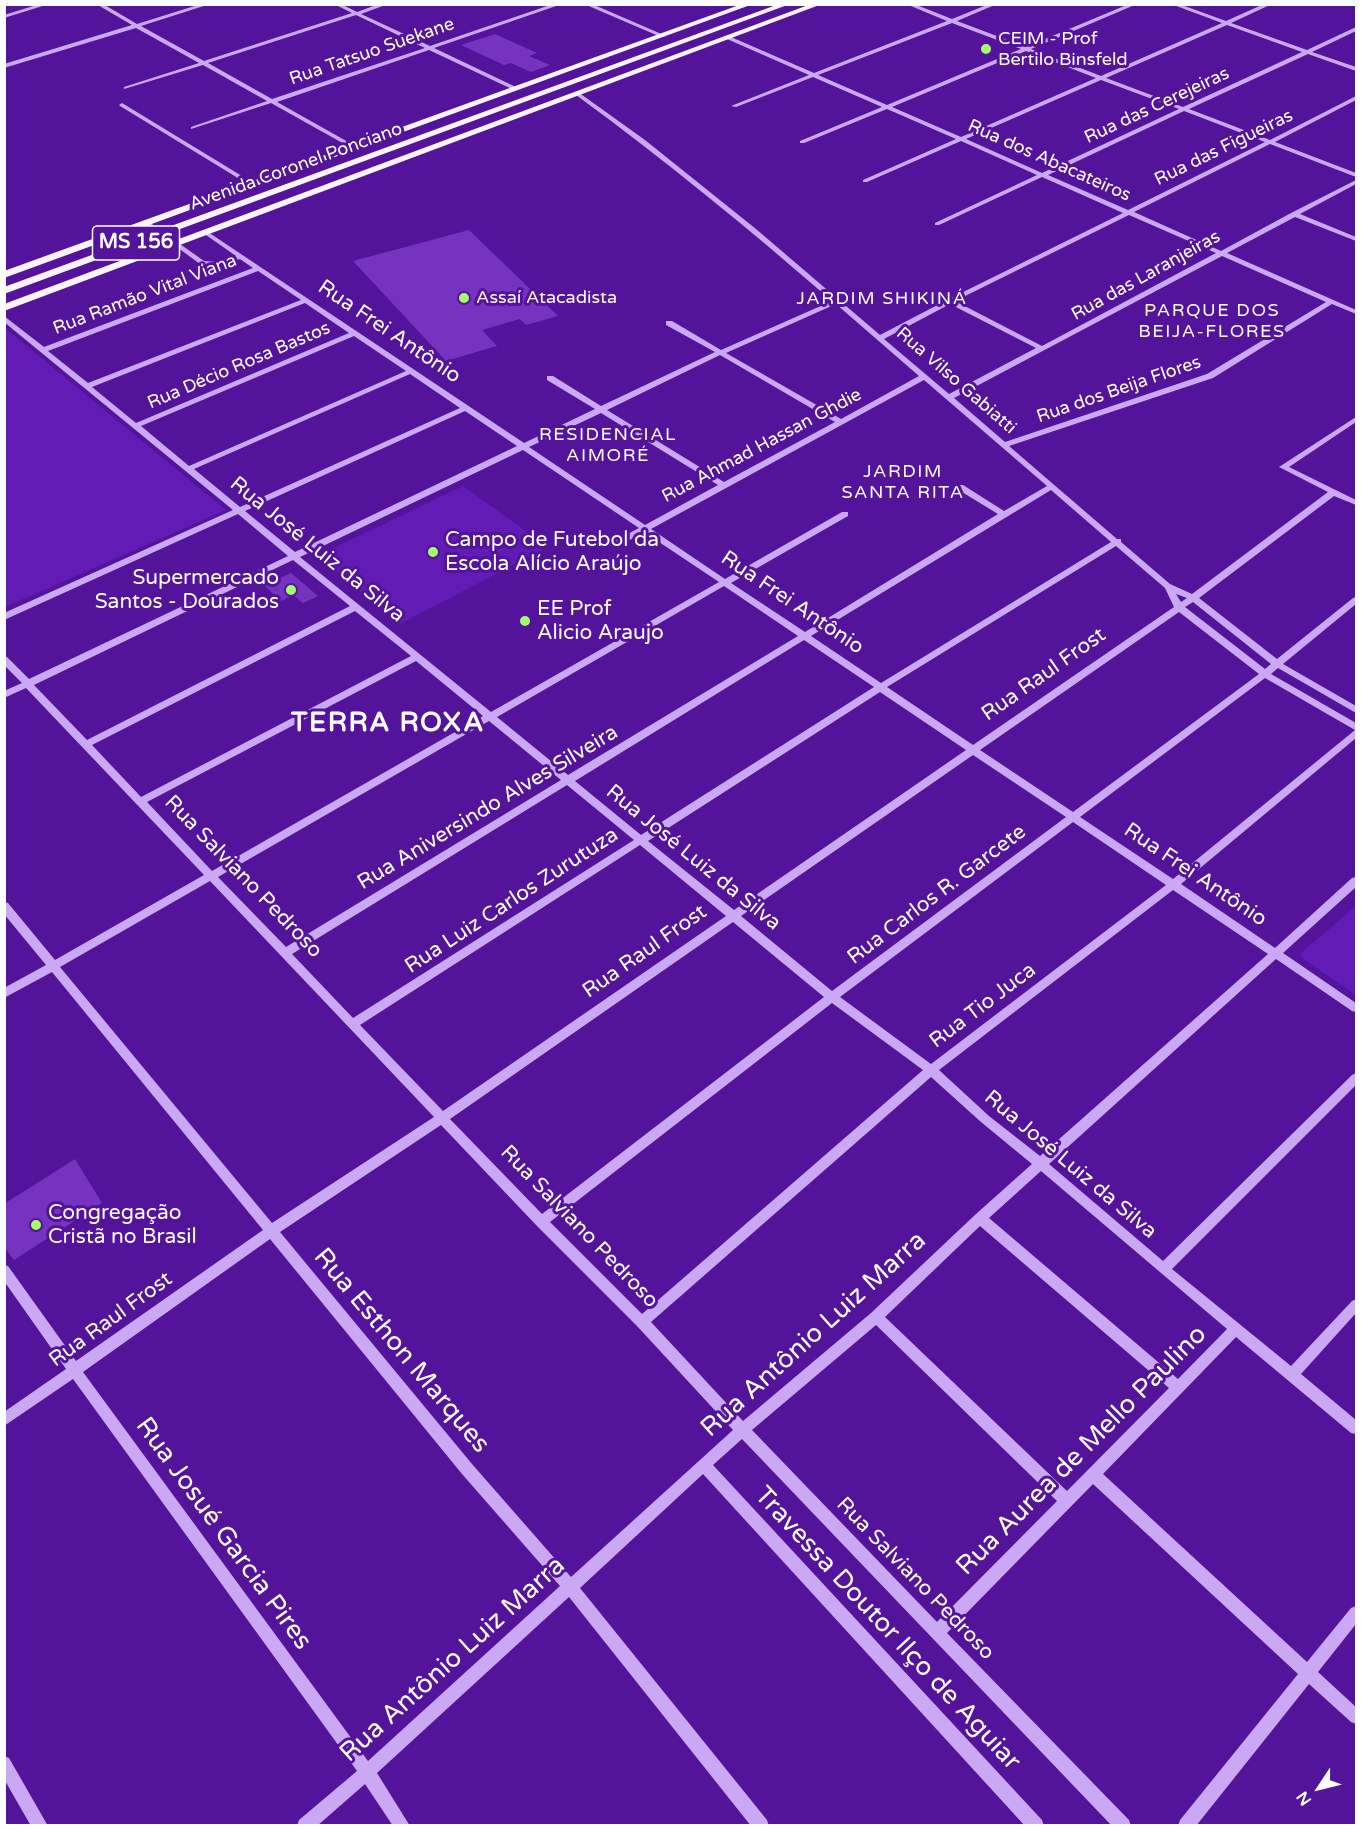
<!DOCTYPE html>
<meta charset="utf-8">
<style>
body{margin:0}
#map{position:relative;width:1361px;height:1830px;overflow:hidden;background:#54139b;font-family:"Varela Round",sans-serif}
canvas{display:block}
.frame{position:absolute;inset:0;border:6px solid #fff;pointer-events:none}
.north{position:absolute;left:1289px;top:1758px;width:60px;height:60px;-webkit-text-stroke:4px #54139b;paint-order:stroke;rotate:235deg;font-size:16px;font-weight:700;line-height:24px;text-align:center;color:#fff}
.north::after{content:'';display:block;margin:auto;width:21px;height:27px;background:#fff;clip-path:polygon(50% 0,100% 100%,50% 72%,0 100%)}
</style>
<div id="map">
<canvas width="1361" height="1830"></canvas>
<div class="frame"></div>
<div class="north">N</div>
</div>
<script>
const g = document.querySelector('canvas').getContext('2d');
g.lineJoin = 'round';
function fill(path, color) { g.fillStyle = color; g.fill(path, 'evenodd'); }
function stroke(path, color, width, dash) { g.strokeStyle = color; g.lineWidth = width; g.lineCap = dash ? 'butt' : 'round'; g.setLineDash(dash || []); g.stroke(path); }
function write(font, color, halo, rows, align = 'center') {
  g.font = font + ' "Varela Round",sans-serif'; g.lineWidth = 6; g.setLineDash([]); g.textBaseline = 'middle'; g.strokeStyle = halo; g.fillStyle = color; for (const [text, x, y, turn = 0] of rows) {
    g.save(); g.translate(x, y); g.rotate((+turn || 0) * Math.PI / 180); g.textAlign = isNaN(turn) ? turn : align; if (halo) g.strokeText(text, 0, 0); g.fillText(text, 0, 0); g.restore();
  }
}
fill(new Path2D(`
 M 4,328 L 5,328 L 226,510 L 5,607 Z
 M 463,486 L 548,547 L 400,624 L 317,556 Z
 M 1356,906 L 1356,995 L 1302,958 L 1301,953 Z`), '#621bb5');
fill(new Path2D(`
 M 495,34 L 537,53 L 529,56 L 550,65 L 531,72 L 511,63 L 504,65 L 461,45 Z
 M 469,230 L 558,316 L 526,325 L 520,319 L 482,330 L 497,346 L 446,361 L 353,261 Z
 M 291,573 L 318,596 L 303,603 L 293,595 L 281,601 L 264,585 Z
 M 75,1159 L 102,1203 L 14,1260 L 4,1247 L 4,1204 Z`), '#7533c0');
fill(new Path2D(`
 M 40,4 L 49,4 L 4,18 L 4,15 Z
 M 96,4 L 103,4 L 137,24 L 201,4 L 210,4 L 141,26 L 204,61 L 352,13 L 334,4 L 341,4 L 357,12 L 379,4 L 388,4 L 361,14 L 430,46 L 553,4 L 562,4 L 434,48 L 518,88 L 518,90 L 514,90 L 429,50 L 277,102 L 357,147 L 358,148 L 355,150 L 271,103 L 191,129 L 191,127 L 267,101 L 203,65 L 124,89 L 124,87 L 199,63 L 136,28 L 4,68 L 4,64 L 132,25 ZM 356,15 L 425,48 L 272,99 L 208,63 Z
 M 584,4 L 592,4 L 666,36 L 661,37 Z
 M 906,4 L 914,4 L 952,19 L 989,4 L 997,4 L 957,21 L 1026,47 L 1129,4 L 1137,4 L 1031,49 L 1101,76 L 1222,23 L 1171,4 L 1179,4 L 1226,21 L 1264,4 L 1272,4 L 1231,23 L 1307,50 L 1356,27 L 1356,31 L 1312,52 L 1356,67 L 1356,71 L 1308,54 L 1189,109 L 1270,140 L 1356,96 L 1356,100 L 1275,142 L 1356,173 L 1356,177 L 1270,144 L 1134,212 L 1221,251 L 1291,213 L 1356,180 L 1356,184 L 1300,214 L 1356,237 L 1356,241 L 1295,217 L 1227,253 L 1356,310 L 1356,314 L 1332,304 L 1213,378 L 1009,446 L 1117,539 L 1121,539 L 1121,542 L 1170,584 L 1192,594 L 1328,492 L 1279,467 L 1356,417 L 1356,422 L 1289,467 L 1356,500 L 1356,505 L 1334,496 L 1199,598 L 1277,659 L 1353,598 L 1356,597 L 1356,604 L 1283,664 L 1356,706 L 1356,713 L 1278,668 L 1271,674 L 1356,723 L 1356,738 L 1181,884 L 1275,948 L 1352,878 L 1356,877 L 1356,887 L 1283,953 L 1356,1003 L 1356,1012 L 1352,1011 L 1276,959 L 1049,1164 L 1163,1261 L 1352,1075 L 1356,1073 L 1356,1085 L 1172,1269 L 1291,1366 L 1352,1301 L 1356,1299 L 1356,1313 L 1301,1374 L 1356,1420 L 1356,1434 L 1351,1433 L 1236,1337 L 1103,1474 L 1307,1662 L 1351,1608 L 1356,1606 L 1356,1624 L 1318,1672 L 1356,1707 L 1356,1724 L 1351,1722 L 1309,1684 L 1196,1826 L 1178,1826 L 1180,1820 L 1298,1674 L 1093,1484 L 947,1633 L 1129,1820 L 1131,1826 L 1112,1826 L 742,1439 L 713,1465 L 1042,1820 L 1044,1826 L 1025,1826 L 703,1474 L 580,1588 L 767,1820 L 769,1826 L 751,1826 L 569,1597 L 377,1773 L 410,1826 L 393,1826 L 365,1784 L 317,1826 L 297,1826 L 299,1820 L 357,1771 L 73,1379 L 4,1426 L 4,1412 L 66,1369 L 4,1281 L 4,1265 L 8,1266 L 76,1361 L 263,1230 L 52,972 L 4,998 L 4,988 L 46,965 L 4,914 L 4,902 L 8,903 L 55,960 L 204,875 L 26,688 L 4,698 L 4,691 L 22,683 L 4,665 L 4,656 L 7,657 L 29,679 L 288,556 L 238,514 L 4,620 L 4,613 L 233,510 L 4,322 L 4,316 L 44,347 L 253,268 L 240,259 L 218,266 L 200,264 L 144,223 L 149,222 L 204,261 L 217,262 L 236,256 L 203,233 L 202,232 L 205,230 L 524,443 L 595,409 L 547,380 L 547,376 L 553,376 L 601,406 L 715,352 L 666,325 L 666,321 L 672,321 L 721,350 L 832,301 C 749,229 665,160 576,95 L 575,94 L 578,92 L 645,140 L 756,229 L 880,335 L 947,300 L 1123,213 L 1042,177 L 939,225 L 935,225 L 935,223 L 1037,175 L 961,141 L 867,182 L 863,182 L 863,180 L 956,139 L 887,109 L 804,143 L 800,143 L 800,141 L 882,107 L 813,77 L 736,107 L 731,106 L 809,75 L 727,39 L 727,37 L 731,37 L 814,73 L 947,21 ZM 952,23 L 1021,49 L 887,105 L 818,75 ZM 1227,25 L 1302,52 L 1183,107 L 1106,78 ZM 1026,51 L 1096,78 L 961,137 L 892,107 ZM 1101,80 L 1179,109 L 1042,173 L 966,139 ZM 1184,111 L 1265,142 L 1128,210 L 1048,175 ZM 1129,215 L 1216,253 L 1042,346 L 955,301 ZM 1222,256 L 1326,302 L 1207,374 L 1005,442 L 954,398 ZM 258,271 L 301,300 L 88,383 L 48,351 ZM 305,303 L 349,333 L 136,423 L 92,387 ZM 836,304 L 919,376 L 841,419 L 726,353 ZM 950,304 L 1036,348 L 949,394 L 884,339 ZM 354,336 L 406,371 L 189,466 L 141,426 ZM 720,355 L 835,422 L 724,482 L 607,410 ZM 410,374 L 460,408 L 240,507 L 194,469 ZM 924,380 L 1047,486 L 1004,511 L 963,485 L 957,485 L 957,489 L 998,514 L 805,632 L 731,583 L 848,516 L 848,512 L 842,512 L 725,579 L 651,529 ZM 465,411 L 517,446 L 295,552 L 245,511 ZM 601,413 L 718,485 L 645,525 L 529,447 ZM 523,450 L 639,528 L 613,542 L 613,546 L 619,546 L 644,532 L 719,582 L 491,712 L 300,557 ZM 1051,490 L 1111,542 L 881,683 L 811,636 ZM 1116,546 L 1165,588 L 1174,607 L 973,745 L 887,687 ZM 293,560 L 350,606 L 87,740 L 34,685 ZM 724,586 L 798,636 L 568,775 L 497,717 ZM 1176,594 L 1187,598 L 1181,602 ZM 1193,602 L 1271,664 L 1265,669 L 1185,607 ZM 355,611 L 411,656 L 141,797 L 92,745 ZM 1179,612 L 1259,674 L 1073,812 L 980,750 ZM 804,640 L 874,687 L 641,835 L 575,781 ZM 416,661 L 483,716 L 212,871 L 147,802 ZM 1265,678 L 1355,730 L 1173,879 L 1080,817 ZM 880,692 L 966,750 L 734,910 L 648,841 ZM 489,721 L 561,780 L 286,947 L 218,877 ZM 973,755 L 1066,817 L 832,991 L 741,916 ZM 567,785 L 634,840 L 353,1018 L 292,954 ZM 1073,822 L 1166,885 L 931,1064 L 840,997 ZM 640,845 L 726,916 L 443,1111 L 360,1025 ZM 210,881 L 434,1117 L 272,1223 L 60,967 ZM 1173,890 L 1268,954 L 1040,1156 L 989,1116 L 939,1070 ZM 733,922 L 824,997 L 542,1214 L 450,1119 ZM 832,1003 L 923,1070 L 642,1314 L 550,1222 ZM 931,1077 L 981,1122 L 1032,1164 L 976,1214 L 871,1313 L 743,1421 L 651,1322 ZM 441,1125 L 537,1226 L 637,1326 L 733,1430 L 571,1577 L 472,1464 L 280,1232 ZM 1041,1171 L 1227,1329 L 1178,1379 L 989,1218 ZM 980,1226 L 1169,1388 L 1067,1491 L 885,1317 ZM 270,1239 L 462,1474 L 560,1586 L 368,1761 L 83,1372 ZM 876,1325 L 1057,1501 L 937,1622 L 752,1430 Z
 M 122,103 L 255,184 L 256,185 L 251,186 L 120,106 L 119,105 Z
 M 4,1756 L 9,1758 L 48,1826 L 31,1826 L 4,1779 Z`), '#cba8f3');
fill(new Path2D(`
 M 742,4 L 753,4 L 4,278 L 4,271 Z
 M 779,4 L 790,4 L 4,294 L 4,287 Z
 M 811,4 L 822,4 L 4,311 L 4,304 Z`), '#faf4ff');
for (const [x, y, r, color] of [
 [986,49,6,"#a2ff6a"],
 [464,298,6,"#a2ff6a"],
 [433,552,6,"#a2ff6a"],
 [291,590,6,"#a2ff6a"],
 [525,621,6,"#a2ff6a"],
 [36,1225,6,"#a2ff6a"]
]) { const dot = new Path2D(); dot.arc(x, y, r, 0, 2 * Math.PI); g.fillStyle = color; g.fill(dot); stroke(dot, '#54139b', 2); }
write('18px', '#fff', '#54139b', [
 ["CEIM - Prof",998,39],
 ["Bertilo Binsfeld",998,60],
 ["Assaí Atacadista",476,298]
], 'left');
write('18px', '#fff', '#54139b', [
 ["Rua Tatsuo Suekane",372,52,-19],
 ["Rua das Cerejeiras",1157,106,-25],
 ["Rua das Figueiras",1224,148,-26],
 ["Rua dos Abacateiros",1049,161,24],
 ["Avenida Coronel Ponciano",296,167,-20],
 ["Rua das Laranjeiras",1146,276,-29],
 ["Rua Ramão Vital Viana",145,295,-21],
 ["Rua Décio Rosa Bastos",239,366,-23],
 ["Rua Vilso Gabiatti",956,381,41],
 ["Rua dos Beija Flores",1119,390,-19],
 ["Rua Ahmad Hassan Ghdie",762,446,-28]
]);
g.letterSpacing = '1.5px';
write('18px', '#fff', '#54139b', [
 ["JARDIM SHIKINÁ",882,299],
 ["PARQUE DOS",1212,311],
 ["BEIJA-FLORES",1212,332],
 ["RESIDENCIAL",608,435],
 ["AIMORÉ",608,456],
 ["JARDIM",903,472],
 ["SANTA RITA",903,493]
]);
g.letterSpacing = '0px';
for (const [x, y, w] of [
 [136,243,87]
]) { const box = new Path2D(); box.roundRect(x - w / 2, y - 17, w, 34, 4.5); g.fillStyle = '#54139b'; g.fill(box); stroke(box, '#fff', 1.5); }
write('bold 20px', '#fff', null, [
 ["MS 156",136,243]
]);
write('21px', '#fff', '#54139b', [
 ["Rua Frei Antônio",389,332,34],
 ["Rua José Luiz da Silva",317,550,39],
 ["Rua Frei Antônio",792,603,34],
 ["Rua Raul Frost",1044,675,-35],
 ["Rua Aniversindo Alves Silveira",488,808,-31],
 ["Rua José Luiz da Silva",693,858,39],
 ["Rua Frei Antônio",1195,875,34],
 ["Rua Salviano Pedroso",243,877,46],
 ["Rua Carlos R. Garcete",937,895,-37],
 ["Rua Luiz Carlos Zurutuza",512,901,-33],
 ["Rua Raul Frost",645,952,-35],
 ["Rua Tio Juca",983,1006,-37],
 ["Rua José Luiz da Silva",1070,1165,40],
 ["Rua Salviano Pedroso",579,1227,46],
 ["Rua Raul Frost",111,1320,-36],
 ["Rua Salviano Pedroso",915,1579,46]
]);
write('21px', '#fff', '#54139b', [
 ["Campo de Futebol da",445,540],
 ["Escola Alício Araújo",445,564],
 ["Supermercado",279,578,"right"],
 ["Santos - Dourados",279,602,"right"],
 ["EE Prof",537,609],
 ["Alicio Araujo",537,633],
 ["Congregação",48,1213],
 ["Cristã no Brasil",48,1237]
], 'left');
write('26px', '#fff', '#54139b', [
 ["Rua Antônio Luiz Marra",814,1335,-42],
 ["Rua Esthon Marques",401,1351,50],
 ["Rua Aurea de Mello Paulino",1082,1451,-45],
 ["Rua Josué Garcia Pires",223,1534,54],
 ["Travessa Doutor Ilço de Aguiar",887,1629,47],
 ["Rua Antônio Luiz Marra",453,1660,-42]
]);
g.letterSpacing = '1.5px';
write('bold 27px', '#fff', '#54139b', [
 ["TERRA ROXA",388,724]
]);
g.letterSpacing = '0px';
</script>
